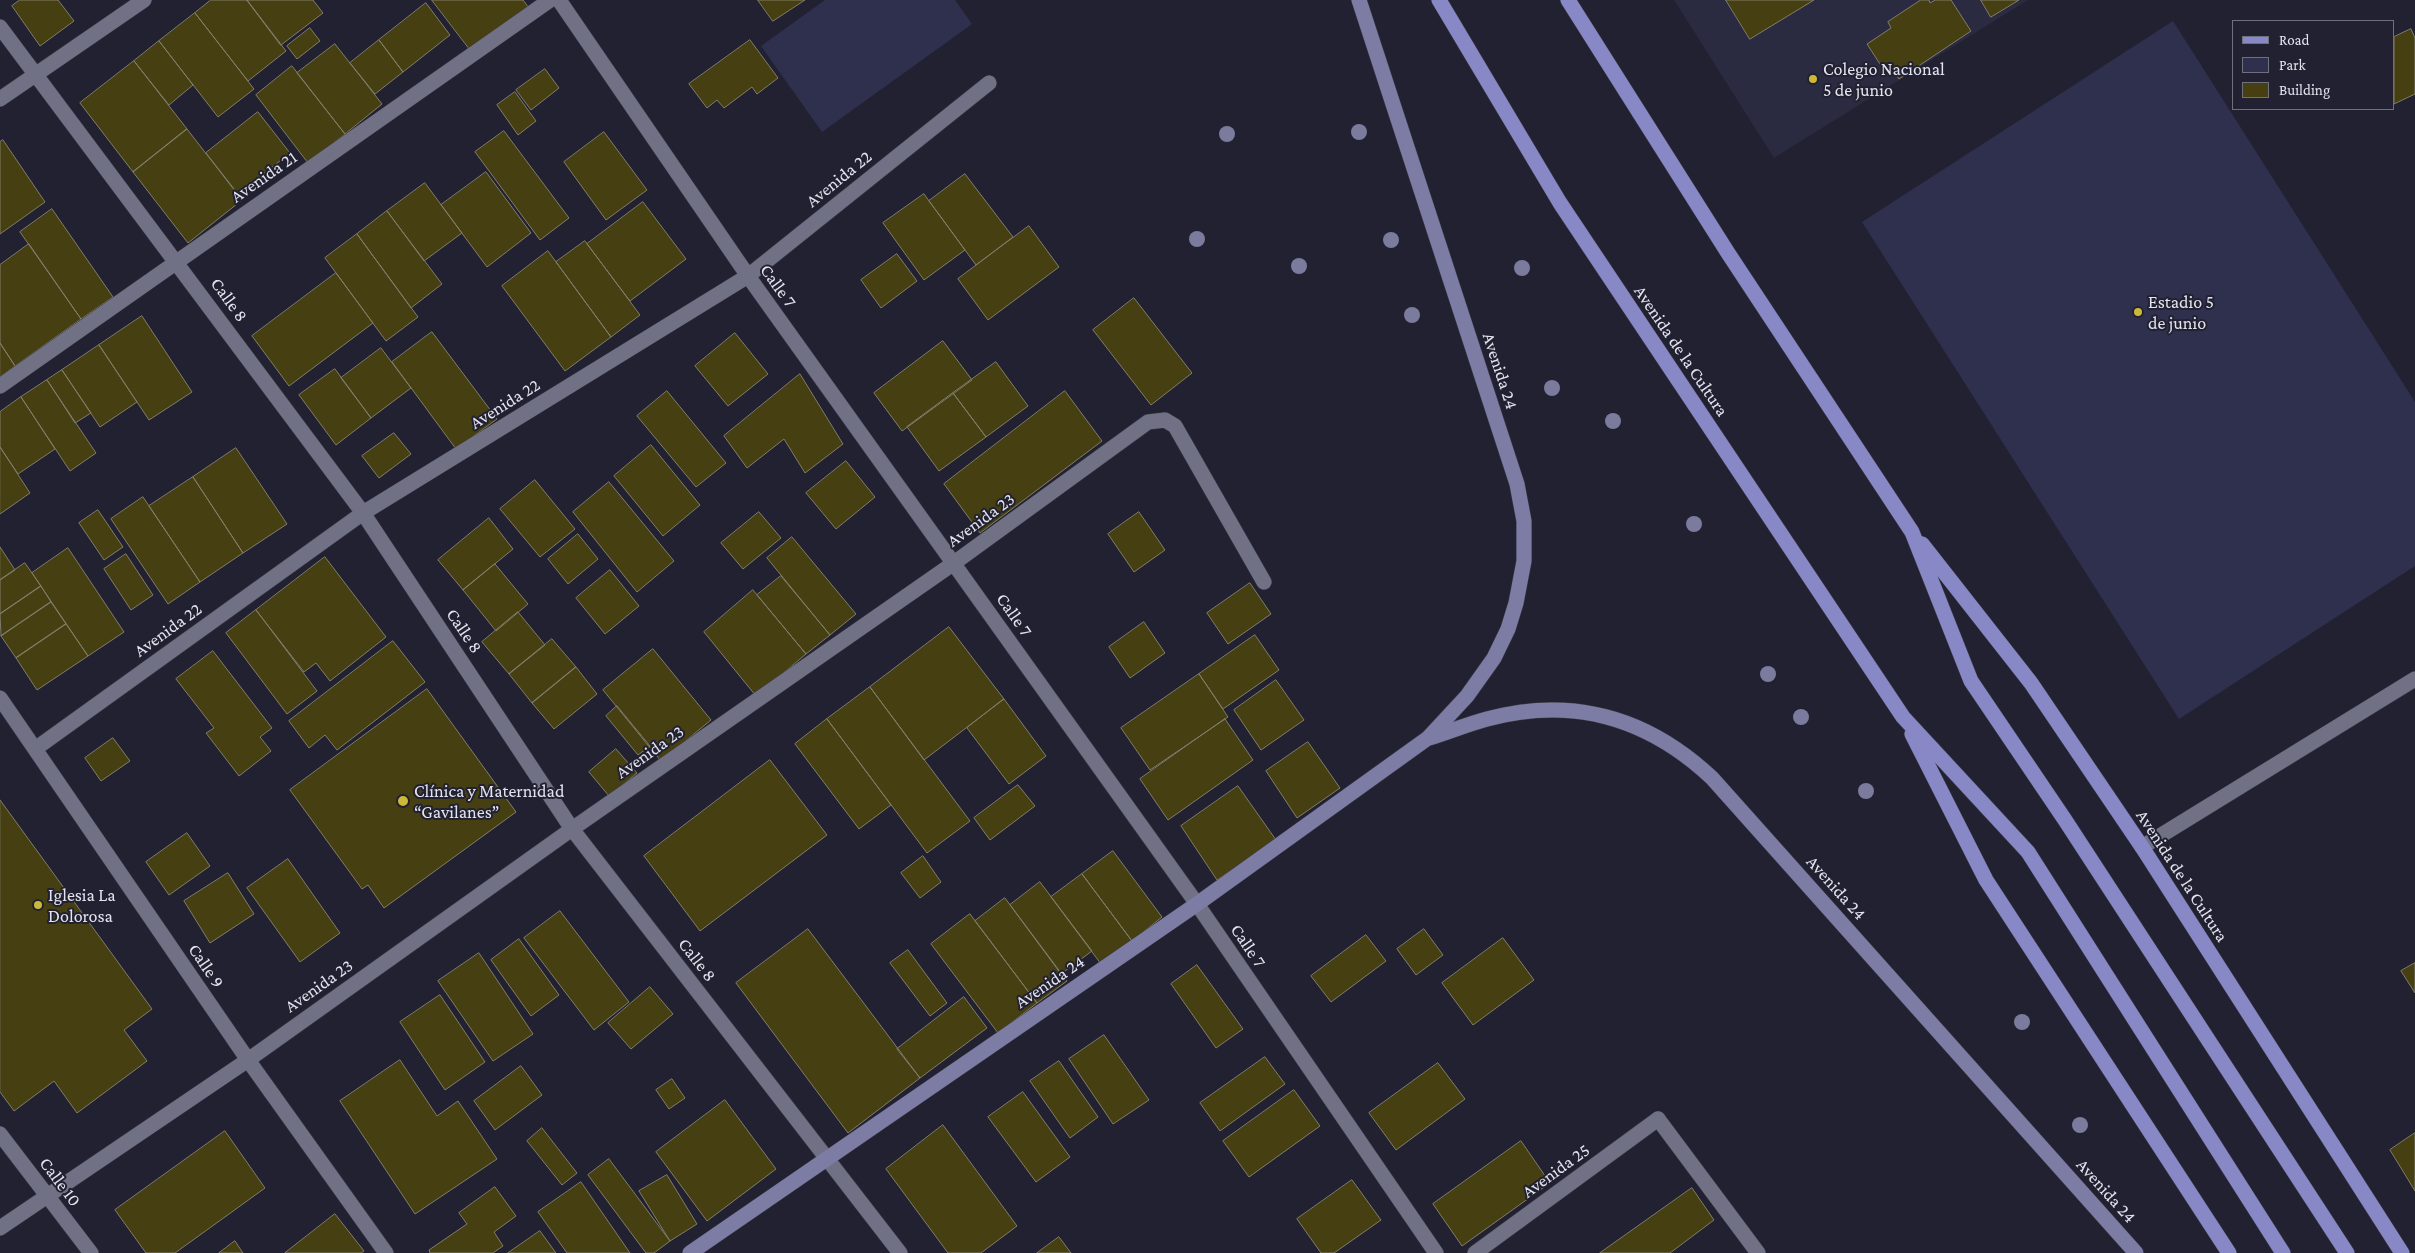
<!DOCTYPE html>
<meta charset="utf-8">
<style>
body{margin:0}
#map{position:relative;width:2415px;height:1253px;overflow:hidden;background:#212131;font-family:"Crimson Pro",serif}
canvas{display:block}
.legend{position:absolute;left:2232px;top:20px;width:162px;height:90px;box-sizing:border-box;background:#212131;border:1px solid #6f6f7d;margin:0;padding:6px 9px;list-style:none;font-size:15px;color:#e3e4ef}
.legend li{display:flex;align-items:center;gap:10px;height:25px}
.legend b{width:25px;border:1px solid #6f6f7d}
</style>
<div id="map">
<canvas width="2415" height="1253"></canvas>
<ul class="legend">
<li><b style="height:6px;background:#8788c5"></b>Road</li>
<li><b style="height:14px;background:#2f304e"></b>Park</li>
<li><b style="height:14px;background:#463f11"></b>Building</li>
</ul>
</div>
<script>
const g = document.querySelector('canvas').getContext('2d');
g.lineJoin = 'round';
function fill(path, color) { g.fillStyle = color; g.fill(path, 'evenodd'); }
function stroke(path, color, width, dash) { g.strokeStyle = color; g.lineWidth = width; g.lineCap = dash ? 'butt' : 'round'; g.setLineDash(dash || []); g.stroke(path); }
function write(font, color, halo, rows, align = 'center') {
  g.font = font + ' "Crimson Pro",serif'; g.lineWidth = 4; g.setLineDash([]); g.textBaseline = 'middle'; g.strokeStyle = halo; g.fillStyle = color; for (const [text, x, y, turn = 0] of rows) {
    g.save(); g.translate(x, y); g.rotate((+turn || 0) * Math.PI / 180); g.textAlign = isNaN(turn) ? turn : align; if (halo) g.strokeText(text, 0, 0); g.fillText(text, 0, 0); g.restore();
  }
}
fill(new Path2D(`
 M 1674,0 L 2028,0 L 1774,158 Z`), '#2a2a40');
fill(new Path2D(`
 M 825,0 L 955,0 L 972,24 L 822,132 L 761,46 Z
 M 2173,21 L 2415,402 L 2415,566 L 2179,719 L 1862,222 Z`), '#2f304e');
const building = new Path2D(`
 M 20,0 L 58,0 L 74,21 L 40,46 L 12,6 Z
 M 211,0 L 247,0 L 286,51 L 248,81 L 195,13 Z
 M 247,0 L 313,0 L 323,13 L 281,45 Z
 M 432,0 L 523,0 L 529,8 L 472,52 Z
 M 758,0 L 805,0 L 773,21 Z
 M 1726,0 L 1814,0 L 1750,39 Z
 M 1921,0 L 1929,0 L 1930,3 L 1935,0 L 1951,0 L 1971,31 L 1899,79 L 1893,70 L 1887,75 L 1867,44 L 1891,28 L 1888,22 Z
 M 1981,0 L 2019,0 L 1991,17 Z
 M 426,3 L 450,35 L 403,72 L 379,40 Z
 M 195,13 L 254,89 L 218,117 L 159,41 Z
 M 310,28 L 320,41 L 297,59 L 287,46 Z
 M 2411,29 L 2415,38 L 2415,94 L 2394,104 L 2394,37 Z
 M 379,40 L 403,72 L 375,94 L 350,63 Z
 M 750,40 L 778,78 L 757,94 L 752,87 L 724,108 L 717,100 L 707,108 L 689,84 Z
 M 159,41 L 193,85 L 169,105 L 134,61 Z
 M 335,44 L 382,104 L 345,134 L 297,73 Z
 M 134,61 L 187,129 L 133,172 L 80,103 Z
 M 292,66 L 345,134 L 308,163 L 256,95 Z
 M 545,69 L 559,88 L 531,110 L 516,90 Z
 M 515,92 L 536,121 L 518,135 L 497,105 Z
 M 258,112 L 290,153 L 238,194 L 206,153 Z
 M 187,129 L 242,200 L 188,243 L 133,172 Z
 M 504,131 L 569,218 L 540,240 L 475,152 Z
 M 604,132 L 647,190 L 606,220 L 564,162 Z
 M 3,140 L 45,202 L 0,234 L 0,142 Z
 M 486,172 L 531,233 L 487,267 L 441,205 Z
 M 965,174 L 1013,237 L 976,265 L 929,201 Z
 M 425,183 L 462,233 L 424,261 L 387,211 Z
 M 924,194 L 965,250 L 924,280 L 883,223 Z
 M 643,202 L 686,259 L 630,301 L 587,244 Z
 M 52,209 L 113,297 L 81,319 L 20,232 Z
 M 387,211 L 442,284 L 411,308 L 357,234 Z
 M 1029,226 L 1059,267 L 988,320 L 958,279 Z
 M 357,234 L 418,317 L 386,341 L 325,258 Z
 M 585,241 L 640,315 L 611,337 L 556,262 Z
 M 29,244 L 81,319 L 15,366 L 0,343 L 0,265 Z
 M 548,251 L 611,337 L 565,371 L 502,286 Z
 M 897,254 L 917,281 L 881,308 L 861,280 Z
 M 336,273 L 373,323 L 289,386 L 252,336 Z
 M 1134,298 L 1192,373 L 1151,405 L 1093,330 Z
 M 142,316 L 192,392 L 149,420 L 99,345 Z
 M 432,332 L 497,419 L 456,449 L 392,362 Z
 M 735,333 L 768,374 L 728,406 L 695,366 Z
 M 943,341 L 972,380 L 902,431 L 874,393 Z
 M 0,343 L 15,366 L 0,377 Z
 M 99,345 L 137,402 L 100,427 L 62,370 Z
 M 381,348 L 411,388 L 371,418 L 341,378 Z
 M 996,362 L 1028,406 L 986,437 L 953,393 Z
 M 335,369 L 371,418 L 336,445 L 299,395 Z
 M 62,370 L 91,413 L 75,423 L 47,380 Z
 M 800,374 L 843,444 L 805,473 L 784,439 L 747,468 L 724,436 Z
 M 47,380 L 96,453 L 70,471 L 21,397 Z
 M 667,391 L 726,463 L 696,487 L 637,416 Z
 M 1065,391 L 1102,441 L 980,533 L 944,484 Z
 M 953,393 L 986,437 L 939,471 L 907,427 Z
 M 21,397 L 55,449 L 18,474 L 0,447 L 0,412 Z
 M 394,433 L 411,454 L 379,478 L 362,456 Z
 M 651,445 L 700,505 L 663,536 L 614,476 Z
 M 0,447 L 30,493 L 0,514 Z
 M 236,448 L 287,524 L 243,553 L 193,477 Z
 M 846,461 L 875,497 L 836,529 L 806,493 Z
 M 193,477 L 243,553 L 200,582 L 149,506 Z
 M 535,480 L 575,529 L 540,557 L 500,509 Z
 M 609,482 L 674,561 L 637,592 L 573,512 Z
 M 143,497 L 200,582 L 168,604 L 111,519 Z
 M 98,510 L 123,547 L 104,560 L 79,523 Z
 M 759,512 L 781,538 L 743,569 L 721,543 Z
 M 1139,512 L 1165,550 L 1134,572 L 1108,534 Z
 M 489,518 L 513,549 L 463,590 L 438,560 Z
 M 578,534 L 598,559 L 568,584 L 548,559 Z
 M 792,537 L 856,614 L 830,635 L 767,558 Z
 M 0,547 L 15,570 L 0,580 Z
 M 68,548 L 124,632 L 88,656 L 32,573 Z
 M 126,554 L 153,595 L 131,610 L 104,569 Z
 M 325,557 L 386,637 L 330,681 L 316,663 L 304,672 L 256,610 Z
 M 25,563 L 41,586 L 0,614 L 0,580 Z
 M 495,564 L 528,604 L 496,631 L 463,590 Z
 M 610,570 L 639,606 L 605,634 L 576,598 Z
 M 781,576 L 830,635 L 806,654 L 757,595 Z
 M 1250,583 L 1271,614 L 1228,644 L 1207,613 Z
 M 41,586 L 51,602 L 1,636 L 0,614 Z
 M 753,590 L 806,654 L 756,696 L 704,632 Z
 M 51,602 L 66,624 L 16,658 L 1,636 Z
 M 256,610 L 317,691 L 287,714 L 226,633 Z
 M 518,612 L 545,645 L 509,674 L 482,642 Z
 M 1144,622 L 1165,653 L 1130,678 L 1109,647 Z
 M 66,624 L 88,656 L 37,690 L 16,658 Z
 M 949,627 L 1004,699 L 924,760 L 870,687 Z
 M 1255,635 L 1279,670 L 1223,709 L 1199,674 Z
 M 552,639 L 576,667 L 532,703 L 509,674 Z
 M 393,641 L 425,682 L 337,750 L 325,735 L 309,748 L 289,721 Z
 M 653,649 L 711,720 L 661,761 L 603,690 Z
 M 213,651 L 272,728 L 260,737 L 271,751 L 239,776 L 206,733 L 214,728 L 176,679 Z
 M 576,667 L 597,694 L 554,729 L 532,703 Z
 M 1199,674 L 1228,717 L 1150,770 L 1121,728 Z
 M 1276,680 L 1304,720 L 1261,750 L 1234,710 Z
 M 870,687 L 970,821 L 927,853 L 827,719 Z
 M 427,689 L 516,812 L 384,908 L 368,885 L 362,889 L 290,790 Z
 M 1004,699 L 1046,756 L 1009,784 L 967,728 Z
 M 617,706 L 650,746 L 638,755 L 606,716 Z
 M 827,719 L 891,805 L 859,829 L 795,744 Z
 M 1225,719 L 1253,760 L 1168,820 L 1140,779 Z
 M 113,738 L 130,761 L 101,781 L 85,758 Z
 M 1308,742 L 1340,788 L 1297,818 L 1266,771 Z
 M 616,749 L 637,773 L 609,796 L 589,772 Z
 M 770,760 L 827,835 L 700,931 L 644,856 Z
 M 1018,785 L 1035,806 L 990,840 L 974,818 Z
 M 1238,786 L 1276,840 L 1217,880 L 1181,826 Z
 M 0,800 L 152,1009 L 124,1030 L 147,1061 L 77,1113 L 54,1081 L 14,1111 L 0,1092 Z
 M 187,833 L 210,866 L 169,895 L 146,862 Z
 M 1113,851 L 1162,917 L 1132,941 L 1082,874 Z
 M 923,856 L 941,882 L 920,898 L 901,873 Z
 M 288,859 L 340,933 L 300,962 L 247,888 Z
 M 228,873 L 254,914 L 210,943 L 184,901 Z
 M 1082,874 L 1132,941 L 1101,964 L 1051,897 Z
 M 1040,882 L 1092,951 L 1061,974 L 1010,905 Z
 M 1005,898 L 1067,981 L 1037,1003 L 975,921 Z
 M 560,911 L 629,1002 L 594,1030 L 524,938 Z
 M 970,914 L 1037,1003 L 998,1033 L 931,944 Z
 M 808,929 L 920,1078 L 848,1133 L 736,983 Z
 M 1424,929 L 1443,955 L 1416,975 L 1397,949 Z
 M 1366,935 L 1386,961 L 1331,1002 L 1311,976 Z
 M 1503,938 L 1534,980 L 1473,1025 L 1442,983 Z
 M 519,939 L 559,995 L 531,1016 L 491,960 Z
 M 908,950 L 947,1003 L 930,1016 L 890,963 Z
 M 479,953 L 533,1034 L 493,1061 L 438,981 Z
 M 2415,963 L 2415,993 L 2401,971 Z
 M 1197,965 L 1243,1029 L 1216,1048 L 1171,984 Z
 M 650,987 L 673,1014 L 631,1049 L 608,1023 Z
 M 440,995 L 485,1062 L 445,1090 L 400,1022 Z
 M 964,997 L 987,1028 L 920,1078 L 897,1049 Z
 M 1104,1035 L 1149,1100 L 1113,1124 L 1069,1059 Z
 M 1265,1057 L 1285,1084 L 1220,1131 L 1200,1103 Z
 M 400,1060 L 437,1116 L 458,1101 L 497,1159 L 415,1214 L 340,1101 Z
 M 1059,1061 L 1098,1117 L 1070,1138 L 1030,1081 Z
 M 1438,1063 L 1465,1099 L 1396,1150 L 1369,1113 Z
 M 521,1066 L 542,1095 L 495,1130 L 474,1101 Z
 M 672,1079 L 685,1098 L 669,1109 L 656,1090 Z
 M 1294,1090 L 1320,1126 L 1249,1177 L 1223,1141 Z
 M 1023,1092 L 1070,1157 L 1036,1182 L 988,1117 Z
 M 725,1100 L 776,1169 L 707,1221 L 656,1152 Z
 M 943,1125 L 1017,1226 L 981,1253 L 948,1253 L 886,1169 Z
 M 542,1128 L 577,1173 L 562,1185 L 527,1141 Z
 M 225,1131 L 265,1188 L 175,1253 L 146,1253 L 115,1210 Z
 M 2415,1133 L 2415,1191 L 2390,1150 Z
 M 1521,1141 L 1550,1183 L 1462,1246 L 1433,1204 Z
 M 609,1159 L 670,1241 L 654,1253 L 646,1253 L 588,1175 Z
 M 667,1175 L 697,1224 L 670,1241 L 639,1191 Z
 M 1352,1180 L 1381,1220 L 1334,1253 L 1321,1253 L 1297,1219 Z
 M 581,1182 L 630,1253 L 567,1253 L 538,1212 Z
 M 495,1187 L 516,1216 L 494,1232 L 503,1246 L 493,1253 L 430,1253 L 429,1250 L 467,1224 L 459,1213 Z
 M 1692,1188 L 1714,1220 L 1670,1253 L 1600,1253 Z
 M 335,1214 L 364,1251 L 361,1253 L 285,1253 Z
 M 540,1231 L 556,1253 L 508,1253 Z
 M 1059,1237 L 1071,1253 L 1037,1253 Z
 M 235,1241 L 243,1253 L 219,1253 Z`);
fill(building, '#463f11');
stroke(building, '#817e6a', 1);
const lane = new Path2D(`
 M 1658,1119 L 1758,1253`);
const street = new Path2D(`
 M 559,0 L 748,276 L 1197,904 L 1436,1253
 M 0,27 L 363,513 L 572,829 L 900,1253
 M 0,99 L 144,0
 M 0,386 L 550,0
 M 0,698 L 248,1060 L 386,1253
 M 35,749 L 363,513 L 748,276 L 989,83
 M 2142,847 L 2415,679
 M 0,1134 L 91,1253
 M 0,1228 L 248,1060 L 572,829 L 954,563 L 1148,422 L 1165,420 L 1175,426 L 1264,582
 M 1475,1253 L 1658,1119`);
const secondary = new Path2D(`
 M 1429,738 C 1449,732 1468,724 1487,719 C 1573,696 1648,718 1712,778 L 2136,1253
 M 690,1253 L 1197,904 L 1428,738 L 1467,696 L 1494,658 L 1508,629 L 1516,603 L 1524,561 L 1524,521 L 1517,484 L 1359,0`);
const primary = new Path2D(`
 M 1439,0 L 1560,203 L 1903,717 L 2028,852 L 2283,1253
 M 1568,0 L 1728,253 L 1912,532 L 1971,681 L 2065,820 L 2347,1253
 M 1922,544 L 2031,683 L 2142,847 L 2402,1253
 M 1912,734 L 1986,880 L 2229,1253`);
stroke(lane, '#3b3b47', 16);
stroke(street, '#3b3b47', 16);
stroke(secondary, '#3b3b47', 16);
stroke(primary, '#3b3b47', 16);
stroke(lane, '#707184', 15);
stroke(street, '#707184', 15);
stroke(secondary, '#7c7ca5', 15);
stroke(primary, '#8788c5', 15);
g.fillStyle = '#7b7c9d';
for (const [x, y] of [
 [1359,132],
 [1227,134],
 [1197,239],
 [1391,240],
 [1299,266],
 [1522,268],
 [1412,315],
 [1552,388],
 [1613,421],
 [1694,524],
 [1768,674],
 [1801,717],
 [1866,791],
 [2022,1022],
 [2080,1125]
]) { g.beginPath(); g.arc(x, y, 8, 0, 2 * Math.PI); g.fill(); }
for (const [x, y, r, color] of [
 [1813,79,5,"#cdb938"],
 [2138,312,5,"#cdb938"],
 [403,801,6,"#cdb938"],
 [38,905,5,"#cdb938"]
]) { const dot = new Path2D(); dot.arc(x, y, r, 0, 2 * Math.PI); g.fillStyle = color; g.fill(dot); stroke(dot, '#212131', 2); }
write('18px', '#e3e4ef', '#212131', [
 ["Colegio Nacional",1823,69],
 ["5 de junio",1823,90],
 ["Estadio 5",2148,302],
 ["de junio",2148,323],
 ["Clínica y Maternidad",414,791],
 ["“Gavilanes”",414,812],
 ["Iglesia La",48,895],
 ["Dolorosa",48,916]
], 'left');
write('18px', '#e3e4ef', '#212131', [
 ["Avenida 21",264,177,-35],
 ["Avenida 22",839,179,-39],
 ["Calle 7",778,286,54],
 ["Calle 8",229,300,54],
 ["Avenida de la Cultura",1681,351,56],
 ["Avenida 24",1500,371,72],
 ["Avenida 22",505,404,-32],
 ["Avenida 23",981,520,-36],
 ["Calle 7",1014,615,55],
 ["Avenida 22",168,630,-36],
 ["Calle 8",464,631,56],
 ["Avenida 23",650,752,-35],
 ["Avenida de la Cultura",2182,876,57],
 ["Avenida 24",1836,888,48],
 ["Calle 7",1248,946,56],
 ["Calle 8",697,960,52],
 ["Calle 9",206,966,56],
 ["Avenida 24",1050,982,-34],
 ["Avenida 23",319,986,-35],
 ["Avenida 25",1556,1171,-36],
 ["Calle 10",60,1182,53],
 ["Avenida 24",2106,1191,48]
]);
</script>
